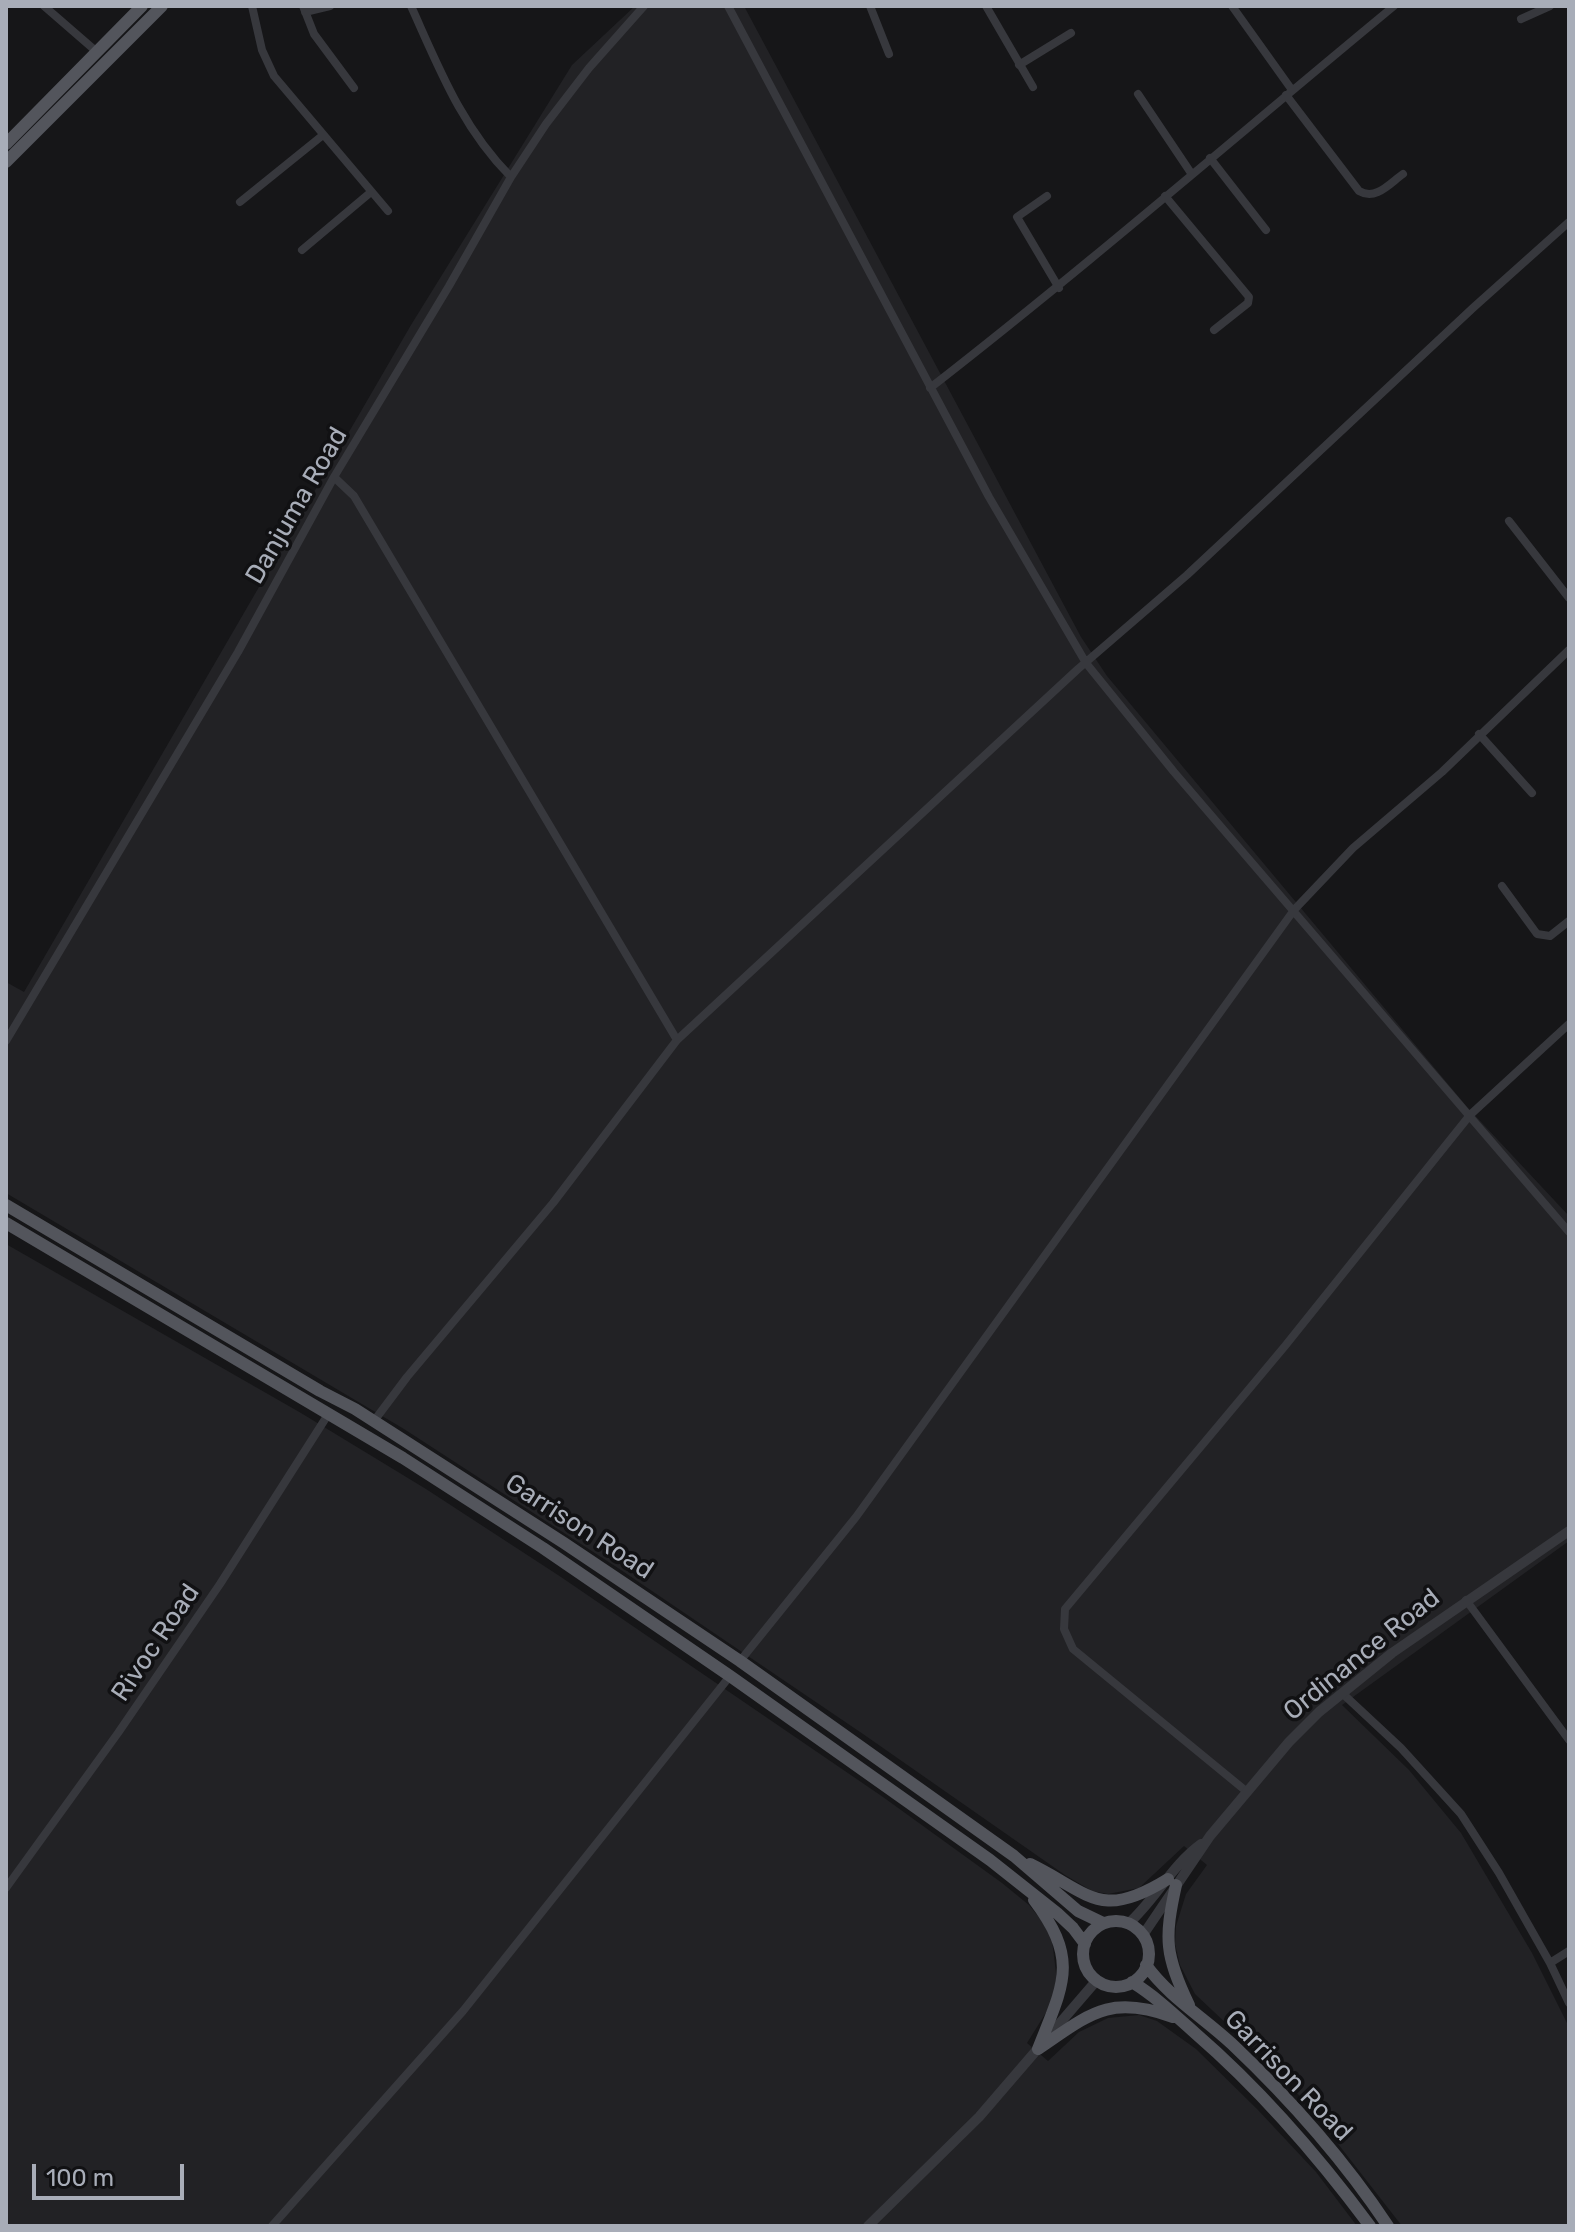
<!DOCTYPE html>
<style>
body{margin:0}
#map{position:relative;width:1575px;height:2232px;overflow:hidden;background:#161618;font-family:Rubik,sans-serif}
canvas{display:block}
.frame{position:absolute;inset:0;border:8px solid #a8adb8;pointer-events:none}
.scale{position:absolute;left:32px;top:2164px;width:152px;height:36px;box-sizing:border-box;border:4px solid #a8adb8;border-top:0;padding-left:10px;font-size:24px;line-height:28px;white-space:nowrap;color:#a8adb8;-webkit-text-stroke:6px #111113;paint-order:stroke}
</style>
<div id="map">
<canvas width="1575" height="2232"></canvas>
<div class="frame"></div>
<div class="scale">100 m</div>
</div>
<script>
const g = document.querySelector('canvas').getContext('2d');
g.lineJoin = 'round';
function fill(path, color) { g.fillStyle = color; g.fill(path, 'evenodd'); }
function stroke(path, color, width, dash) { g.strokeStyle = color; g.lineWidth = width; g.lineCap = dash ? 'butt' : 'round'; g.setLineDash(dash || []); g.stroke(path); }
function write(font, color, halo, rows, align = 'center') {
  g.font = font + ' Rubik,sans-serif'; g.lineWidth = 7; g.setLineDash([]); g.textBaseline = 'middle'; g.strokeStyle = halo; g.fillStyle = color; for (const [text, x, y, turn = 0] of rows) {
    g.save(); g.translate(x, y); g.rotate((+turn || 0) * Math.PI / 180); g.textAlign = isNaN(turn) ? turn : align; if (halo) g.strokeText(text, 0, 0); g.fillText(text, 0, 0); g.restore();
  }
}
fill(new Path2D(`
 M 635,6 L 744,6 L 1081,637 L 1107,676 L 1468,1108 L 1569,1216 L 1569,1541 L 1342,1705 L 1409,1770 L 1461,1833 L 1532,1953 L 1569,2027 L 1569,2226 L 1402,2226 L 1310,2108 L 1282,2076 L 1195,1994 L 1180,1965 L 1175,1944 L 1176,1926 L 1186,1894 L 1207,1865 L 1184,1846 L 1139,1888 L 1108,1894 L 1092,1891 L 1065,1875 L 863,1734 L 621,1570 L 404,1429 L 6,1193 L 6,982 L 24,992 L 411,325 L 572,65 Z
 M 6,1244 L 301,1413 L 426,1489 L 561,1577 L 883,1797 L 1002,1883 L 1029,1905 L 1042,1921 L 1052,1940 L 1057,1981 L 1052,2003 L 1027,2043 L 1048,2061 L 1079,2032 L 1108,2018 L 1139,2015 L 1157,2021 L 1196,2049 L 1258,2110 L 1316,2172 L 1357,2226 L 6,2226 Z`), '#222225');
stroke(new Path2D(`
 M 44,6 L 97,52
 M 252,6 L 262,50 L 274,76 L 388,211
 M 303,6 L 314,34 L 354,88
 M 411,6 C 439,68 462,128 511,177
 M 728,6 L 989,497 L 1086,663 L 1174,772 L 1569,1232
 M 870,6 L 889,54
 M 986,6 L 1033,87
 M 1232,6 L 1292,90
 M 305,12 L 330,6
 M 1521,19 L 1550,6
 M 1019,65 L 1071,33
 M 1138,94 L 1191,173
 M 1286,95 L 1359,191 C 1376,201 1390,183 1403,174
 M 1210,158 L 1266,230
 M 1047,196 L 1017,217 L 1059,288
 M 1165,196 L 1249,297 L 1248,303 L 1214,330
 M 240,202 L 323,135
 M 302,250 L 371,192
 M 930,388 C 1088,265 1239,134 1394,6
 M 334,477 L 354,496 L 677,1040
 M 1509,521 L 1569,598
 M 1479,734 L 1532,793
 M 1502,886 L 1537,934 L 1550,936 L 1569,921
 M 6,1041 L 238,652 L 334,477 L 449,286 L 511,177 L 546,124 L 589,68 L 644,6
 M 374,1421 L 407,1377 L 553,1203 L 677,1040 L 1078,669 L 1187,575 L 1474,307 L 1569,222
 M 1466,1600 L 1569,1740
 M 740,1661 L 856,1517 L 1294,910 L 1353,848 L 1442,772 L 1569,650
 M 1342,1693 L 1401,1748 L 1461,1814 L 1499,1873 L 1550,1963 L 1569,2003
 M 1246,1791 L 1073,1649 L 1064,1629 L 1065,1609 L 1285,1346 L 1470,1115 L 1569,1024
 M 6,1888 L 118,1733 L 220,1584 L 329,1413
 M 1550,1963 L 1569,1951
 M 272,2226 L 463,2011 L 730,1676`), '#37383d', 8);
stroke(new Path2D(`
 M 1128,1924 C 1155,1900 1172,1865 1201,1844
 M 1143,1935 L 1210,1836 L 1289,1742 L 1319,1712 L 1392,1653 L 1569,1531
 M 868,2226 L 979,2117 L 1097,1980`), '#37383d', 10);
stroke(new Path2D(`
 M 6,144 L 142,6
 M 6,162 L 162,6
 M 6,1205 L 320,1391 L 355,1409 L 564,1543 L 740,1661 L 1014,1856 L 1078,1911 L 1103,1923
 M 6,1223 L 403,1458 L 543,1548 L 730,1676 L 990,1860 L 1057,1913 L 1073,1928 L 1085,1944
 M 1030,1864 C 1091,1894 1100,1921 1168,1879
 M 1176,1885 C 1164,1939 1165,1955 1189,2005
 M 1034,1900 C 1080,1961 1063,1985 1038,2049
 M1083 1954a33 33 0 1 1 66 0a33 33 0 1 1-66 0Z
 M 1146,1965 C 1169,1997 1203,2017 1232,2044 C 1289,2098 1344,2160 1388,2226
 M 1132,1982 C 1155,1996 1175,2015 1195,2033 C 1261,2090 1318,2156 1370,2226
 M 1038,2049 C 1090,2014 1109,1994 1173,2017`), '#53555c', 12);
write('26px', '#a8adb8', '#111113', [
 ["Danjuma Road",297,506,-60],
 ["Garrison Road",579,1527,33],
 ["Rivoc Road",156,1643,-56],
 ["Ordinance Road",1362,1655,-39],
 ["Garrison Road",1288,2076,46]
]);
</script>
